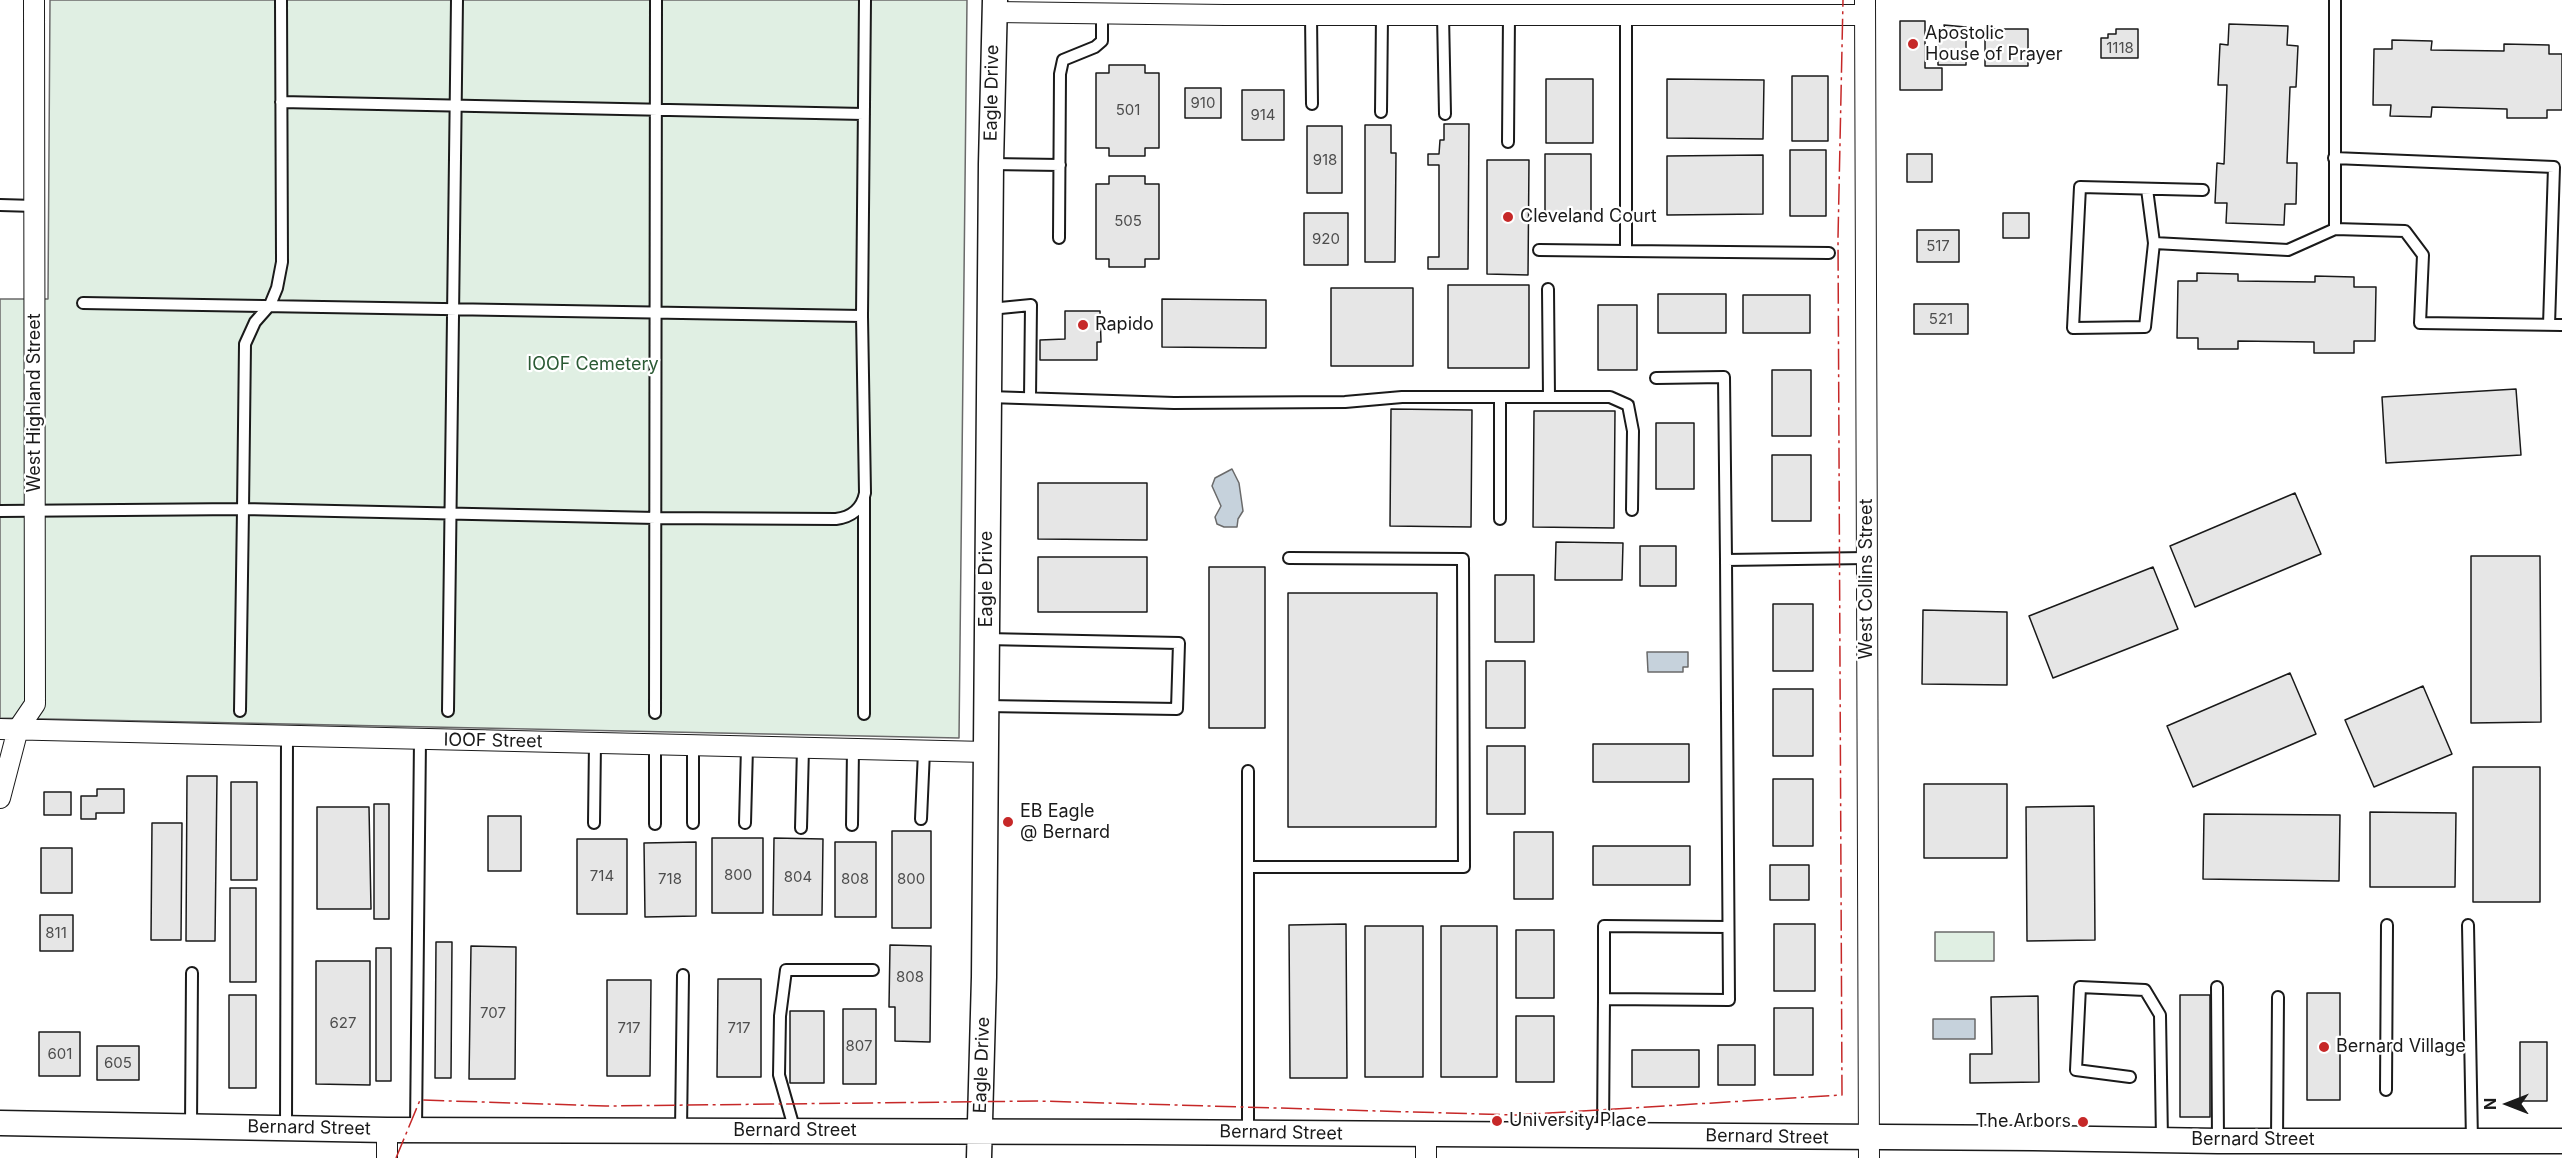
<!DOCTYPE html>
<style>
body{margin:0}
#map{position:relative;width:2562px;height:1158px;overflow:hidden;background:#fff;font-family:Inter,sans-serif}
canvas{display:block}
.north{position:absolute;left:2478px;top:1074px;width:60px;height:60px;-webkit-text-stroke:4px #fff;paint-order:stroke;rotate:270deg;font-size:16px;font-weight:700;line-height:24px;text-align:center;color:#1a1a1a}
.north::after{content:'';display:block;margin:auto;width:21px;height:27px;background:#1a1a1a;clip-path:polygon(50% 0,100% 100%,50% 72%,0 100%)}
</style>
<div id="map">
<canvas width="2562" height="1158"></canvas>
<div class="north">N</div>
</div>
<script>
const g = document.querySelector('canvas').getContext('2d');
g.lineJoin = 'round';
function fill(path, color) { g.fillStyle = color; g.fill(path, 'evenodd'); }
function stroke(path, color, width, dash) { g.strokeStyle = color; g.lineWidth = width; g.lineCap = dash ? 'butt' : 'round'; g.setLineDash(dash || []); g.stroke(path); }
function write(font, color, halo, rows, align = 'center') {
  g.font = font + ' Inter,sans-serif'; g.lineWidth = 4.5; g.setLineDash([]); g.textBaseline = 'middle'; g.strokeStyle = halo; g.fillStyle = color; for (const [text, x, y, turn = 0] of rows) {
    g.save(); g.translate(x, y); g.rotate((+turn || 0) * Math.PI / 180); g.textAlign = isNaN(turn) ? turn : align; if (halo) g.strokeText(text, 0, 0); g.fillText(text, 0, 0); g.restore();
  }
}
const green = new Path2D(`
 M 50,0 L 967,0 L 959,738 L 0,718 L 0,299 L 48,299 Z
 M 1935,932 L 1994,932 L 1994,961 L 1935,961 Z`);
fill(green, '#e0efe3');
stroke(green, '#6a6a6a', 1.5);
const water = new Path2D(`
 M 1232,469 L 1239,483 L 1243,511 L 1238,519 L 1237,527 L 1224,527 L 1217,524 L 1215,517 L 1221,506 L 1212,486 L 1215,478 Z
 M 1647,652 L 1688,652 L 1688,667 L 1683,667 L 1683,672 L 1648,672 Z
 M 1933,1019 L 1975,1019 L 1975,1039 L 1933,1039 Z`);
fill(water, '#c6d2dc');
stroke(water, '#6a6a6a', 1.5);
const building = new Path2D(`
 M 1900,21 L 1925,21 L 1925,68 L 1942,68 L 1942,90 L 1900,90 Z
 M 2229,24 L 2288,26 L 2287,45 L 2298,46 L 2296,87 L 2290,87 L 2287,163 L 2297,163 L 2296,204 L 2285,204 L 2284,225 L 2226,223 L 2227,203 L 2215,203 L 2217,163 L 2224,164 L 2227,85 L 2218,85 L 2220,44 L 2228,45 Z
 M 1944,25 L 1966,27 L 1966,65 L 1938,65 L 1938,31 L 1945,31 Z
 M 1985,29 L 2028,29 L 2028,66 L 1985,66 Z
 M 2116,29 L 2138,29 L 2138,58 L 2101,58 L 2101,38 L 2108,38 L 2108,34 L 2116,34 Z
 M 2392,40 L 2432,41 L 2431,50 L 2504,51 L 2504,44 L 2549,45 L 2549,54 L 2562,54 L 2562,110 L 2547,110 L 2547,118 L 2507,118 L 2507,109 L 2432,107 L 2431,117 L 2390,116 L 2391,105 L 2373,105 L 2374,49 L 2392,49 Z
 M 1109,65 L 1145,65 L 1145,73 L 1159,73 L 1159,148 L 1145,148 L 1145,156 L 1109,156 L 1109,148 L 1096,148 L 1096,73 L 1109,73 Z
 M 1792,76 L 1828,76 L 1828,141 L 1792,141 Z
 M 1546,79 L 1593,79 L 1593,143 L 1546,143 Z
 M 1667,79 L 1764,80 L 1763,139 L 1667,138 Z
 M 1185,88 L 1221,88 L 1221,118 L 1185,118 Z
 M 1242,90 L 1284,90 L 1284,140 L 1242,140 Z
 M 1444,124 L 1469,124 L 1468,269 L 1428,269 L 1428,257 L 1439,257 L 1439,165 L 1428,165 L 1428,154 L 1439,154 L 1440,140 L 1444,140 Z
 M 1365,125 L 1391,125 L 1391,153 L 1396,153 L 1395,262 L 1365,262 Z
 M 1307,126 L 1342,126 L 1342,193 L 1307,193 Z
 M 1790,150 L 1826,150 L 1826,216 L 1790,216 Z
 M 1545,154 L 1591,154 L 1591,216 L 1545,216 Z
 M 1907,154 L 1932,154 L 1932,182 L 1907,182 Z
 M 1763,155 L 1763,214 L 1667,215 L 1667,156 Z
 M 1487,160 L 1529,160 L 1528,275 L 1487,274 Z
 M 1109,176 L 1145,176 L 1145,184 L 1159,184 L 1159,259 L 1145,259 L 1145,267 L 1109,267 L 1109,259 L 1096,259 L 1096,184 L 1109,184 Z
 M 1304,213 L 1348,213 L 1348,265 L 1304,265 Z
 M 2003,213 L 2029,213 L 2029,238 L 2003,238 Z
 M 1917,230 L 1959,230 L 1959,262 L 1917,262 Z
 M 2197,273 L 2238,274 L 2238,281 L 2315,282 L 2315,276 L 2354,277 L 2354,287 L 2376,287 L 2375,341 L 2354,341 L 2354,353 L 2314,353 L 2314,342 L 2238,341 L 2238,349 L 2198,349 L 2198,338 L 2177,338 L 2178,281 L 2197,281 Z
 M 1448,285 L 1529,285 L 1529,368 L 1448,368 Z
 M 1331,288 L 1413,288 L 1413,366 L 1331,366 Z
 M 1658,294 L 1726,294 L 1726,333 L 1658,333 Z
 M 1743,295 L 1810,295 L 1810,333 L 1743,333 Z
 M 1162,299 L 1266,300 L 1266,348 L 1162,347 Z
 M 1914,304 L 1968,304 L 1968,334 L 1914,334 Z
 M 1598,305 L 1637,305 L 1637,370 L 1598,370 Z
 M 1065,311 L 1100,311 L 1101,342 L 1097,342 L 1097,360 L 1040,360 L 1040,340 L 1065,339 Z
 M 1772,370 L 1811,370 L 1811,436 L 1772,436 Z
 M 2516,389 L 2521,455 L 2386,463 L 2382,397 Z
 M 1391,409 L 1472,410 L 1471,527 L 1390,526 Z
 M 1534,411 L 1615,411 L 1614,528 L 1533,527 Z
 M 1656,423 L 1694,423 L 1694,489 L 1656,489 Z
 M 1772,455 L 1811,455 L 1811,521 L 1772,521 Z
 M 1038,483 L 1147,483 L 1147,540 L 1038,539 Z
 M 2295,493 L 2321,554 L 2195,607 L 2170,546 Z
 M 1556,542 L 1623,543 L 1622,580 L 1555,580 Z
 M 1640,546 L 1676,546 L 1676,586 L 1640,586 Z
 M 2471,556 L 2540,556 L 2541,722 L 2471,723 Z
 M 1038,557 L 1147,557 L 1147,612 L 1038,612 Z
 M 1209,567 L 1265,567 L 1265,728 L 1209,728 Z
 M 2153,567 L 2178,629 L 2053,678 L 2029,616 Z
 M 1495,575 L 1534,575 L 1534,642 L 1495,642 Z
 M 1288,593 L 1437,593 L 1436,827 L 1288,827 Z
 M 1773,604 L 1813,604 L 1813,671 L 1773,671 Z
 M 1923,610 L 2007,612 L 2007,685 L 1922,684 Z
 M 1486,661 L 1525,661 L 1525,728 L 1486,728 Z
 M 2290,673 L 2316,734 L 2193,787 L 2167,726 Z
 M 2423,686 L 2452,754 L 2374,787 L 2345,720 Z
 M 1773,689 L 1813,689 L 1813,756 L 1773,756 Z
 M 1593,744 L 1689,744 L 1689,782 L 1593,782 Z
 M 1487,746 L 1525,746 L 1525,814 L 1487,814 Z
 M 2473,767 L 2540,767 L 2540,902 L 2473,902 Z
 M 187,776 L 217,776 L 215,941 L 186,941 Z
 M 1773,779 L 1813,779 L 1813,846 L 1773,846 Z
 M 231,782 L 257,782 L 257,880 L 231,880 Z
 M 1924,784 L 2007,784 L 2007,858 L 1924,858 Z
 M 97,789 L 124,789 L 124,813 L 96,813 L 96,819 L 81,819 L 81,796 L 97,796 Z
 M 44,792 L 71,792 L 71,815 L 44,815 Z
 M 374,804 L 389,804 L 389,919 L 374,919 Z
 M 2094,806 L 2095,940 L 2027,941 L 2026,807 Z
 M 317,807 L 369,807 L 371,909 L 317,909 Z
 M 2370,812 L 2456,813 L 2455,887 L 2370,887 Z
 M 2204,814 L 2340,815 L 2339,881 L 2203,879 Z
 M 488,816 L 521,816 L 521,871 L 488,871 Z
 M 152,823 L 182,823 L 181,940 L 151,940 Z
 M 892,831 L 931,831 L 931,928 L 892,928 Z
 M 1514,832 L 1553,832 L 1553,899 L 1514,899 Z
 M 712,838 L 763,838 L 763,913 L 712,913 Z
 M 774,838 L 823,839 L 822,915 L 773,915 Z
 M 577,839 L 627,839 L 627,914 L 577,914 Z
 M 696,842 L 696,916 L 645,917 L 644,843 Z
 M 835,842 L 876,842 L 876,917 L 835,917 Z
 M 1593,846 L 1690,846 L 1690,885 L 1593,885 Z
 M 41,848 L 72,848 L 72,893 L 41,893 Z
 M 1770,865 L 1809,865 L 1809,900 L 1770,900 Z
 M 230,888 L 256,888 L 256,982 L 230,982 Z
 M 40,915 L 73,915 L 73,951 L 40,951 Z
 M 1346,924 L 1347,1078 L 1290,1078 L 1289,925 Z
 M 1774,924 L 1815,924 L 1815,991 L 1774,991 Z
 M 1365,926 L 1423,926 L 1423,1077 L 1365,1077 Z
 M 1441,926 L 1497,926 L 1497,1077 L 1441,1077 Z
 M 1516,930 L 1554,930 L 1554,998 L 1516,998 Z
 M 436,942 L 452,942 L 451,1078 L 435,1078 Z
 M 890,945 L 931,946 L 930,1042 L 895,1041 L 895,1007 L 889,1007 Z
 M 471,946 L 516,947 L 515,1079 L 469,1079 Z
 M 376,948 L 391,948 L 391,1081 L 376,1081 Z
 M 316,961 L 370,961 L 370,1085 L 316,1084 Z
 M 718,979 L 761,979 L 761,1077 L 717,1077 Z
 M 607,980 L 651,980 L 650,1076 L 607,1076 Z
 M 2307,993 L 2340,993 L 2340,1100 L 2307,1100 Z
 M 229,995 L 256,995 L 256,1088 L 229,1088 Z
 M 2180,995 L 2210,995 L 2210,1117 L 2180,1117 Z
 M 2038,996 L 2039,1082 L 1970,1083 L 1970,1054 L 1992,1054 L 1991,997 Z
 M 1774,1008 L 1813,1008 L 1813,1075 L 1774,1075 Z
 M 843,1009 L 876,1009 L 876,1084 L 843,1084 Z
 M 790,1011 L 824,1011 L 824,1083 L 790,1083 Z
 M 1516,1016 L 1554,1016 L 1554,1082 L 1516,1082 Z
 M 39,1032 L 80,1032 L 80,1076 L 39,1076 Z
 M 2520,1042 L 2547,1042 L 2547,1101 L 2520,1101 Z
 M 1718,1045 L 1755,1045 L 1755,1085 L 1718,1085 Z
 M 97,1046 L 139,1046 L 139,1080 L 97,1080 Z
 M 1632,1050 L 1699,1050 L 1699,1087 L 1632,1087 Z`);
fill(building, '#e6e6e6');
stroke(building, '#1a1a1a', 1.5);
const service = new Path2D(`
 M 281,0 L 282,262 L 277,288 L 270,305 L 255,322 L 245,344 L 243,509 L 656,518 L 836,519 C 852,517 862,508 865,493 L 862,316 L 865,0
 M 1311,15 L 1312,104
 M 1443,15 L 1445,114
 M 1626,15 L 1626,251 L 1829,253
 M 281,102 L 864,114
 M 1381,112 L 1382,15
 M 1508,142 L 1509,15
 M 2334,158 L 2554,167 L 2549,325
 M 991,164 L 1060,165
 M 2147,189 L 2154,243
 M 2203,190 L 2080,187 L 2073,328 L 2145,327 L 2154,243 L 2288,250 L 2335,229 L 2405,231 L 2423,255 L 2420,323 L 2562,325
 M 0,205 L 35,206
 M 2335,229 L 2335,0
 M 1059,238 L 1060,74 L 1063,60 L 1095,47 L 1102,41 L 1102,14
 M 1539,250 L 1626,251
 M 1548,289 L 1549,397
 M 83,303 L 862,316
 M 990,309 L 1031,305 L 1030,398
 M 1656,378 L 1724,377 L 1726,560 L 1867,558
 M 989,397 L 1174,403 L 1345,402 L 1402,397 L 1610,397 L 1628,405 L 1633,431 L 1632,510
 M 1500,397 L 1500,519
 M 0,511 L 243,509 L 240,711
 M 986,706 L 1177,709 L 1179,643 L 986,639
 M 448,711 L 457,0
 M 655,713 L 656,0
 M 864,714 L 864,498
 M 921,819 L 924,751
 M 594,823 L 595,743
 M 693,823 L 693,745
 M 745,823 L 747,747
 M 655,824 L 655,744
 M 852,825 L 853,749
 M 801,828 L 803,748
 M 1248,867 L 1464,867 L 1463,559 L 1289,558
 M 2468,925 L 2472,1141
 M 2217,987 L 2218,1141
 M 1604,999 L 1604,926 L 1728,927
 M 2130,1077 L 2076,1070 L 2080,987 L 2145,990 L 2160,1015 L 2162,1140
 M 2386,1090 L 2387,925
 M 191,1126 L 192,973
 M 286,1128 L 287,736
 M 416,1129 L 420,739
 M 681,1130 L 683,975
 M 795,1131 L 779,1075 L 780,1016 L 786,970 L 873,970
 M 1248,1133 L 1248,771
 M 1603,1134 L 1604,999 L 1729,1000 L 1726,560
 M 2277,1141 L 2278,997`);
const minor = new Path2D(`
 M 1865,0 L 1869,1158
 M 995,12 L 1225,15 L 1865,15
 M 0,729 L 986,752
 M 0,798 L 18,729 L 35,704 L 34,0
 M 387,1158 L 387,1130
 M 1426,1158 L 1426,1135`);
const tertiary = new Path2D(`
 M 0,1123 L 387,1130 L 1137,1132 L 2033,1138 L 2218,1141 L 2562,1141
 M 979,1158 L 984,977 L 991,164 L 995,0`);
stroke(service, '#1a1a1a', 14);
stroke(minor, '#1a1a1a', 22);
stroke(tertiary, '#1a1a1a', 27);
stroke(service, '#fff', 10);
stroke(minor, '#fff', 20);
stroke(tertiary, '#fff', 24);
stroke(new Path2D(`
 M 396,1158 L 420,1100 L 606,1106 L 1038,1101 L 1516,1115 L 1842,1095 L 1838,238 L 1843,0`), '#c62828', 1.5, [21, 4.5, 3, 4.5]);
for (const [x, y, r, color] of [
 [1913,44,6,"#c62828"],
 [1508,217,6,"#c62828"],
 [1083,325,6,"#c62828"],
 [1008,822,6,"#c62828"],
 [2324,1047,6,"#c62828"],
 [1497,1121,6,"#c62828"],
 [2083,1122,6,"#c62828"]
]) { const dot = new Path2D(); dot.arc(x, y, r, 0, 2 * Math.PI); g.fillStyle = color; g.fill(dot); stroke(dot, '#fff', 2); }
write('15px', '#4d4d4d', null, [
 ["1118",2120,48],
 ["910",1203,103],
 ["501",1128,110],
 ["914",1263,115],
 ["918",1325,160],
 ["505",1128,221],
 ["920",1326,239],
 ["517",1938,246],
 ["521",1941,319],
 ["800",738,875],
 ["714",602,876],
 ["804",798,877],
 ["718",670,879],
 ["808",855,879],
 ["800",911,879],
 ["811",56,933],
 ["808",910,977],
 ["707",493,1013],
 ["627",343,1023],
 ["717",629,1028],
 ["717",739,1028],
 ["807",859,1046],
 ["601",60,1054],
 ["605",118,1063]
]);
write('18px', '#1a1a1a', '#fff', [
 ["Apostolic",1925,34],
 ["House of Prayer",1925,55],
 ["Cleveland Court",1520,217],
 ["Rapido",1095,325],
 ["EB Eagle",1020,812],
 ["@ Bernard",1020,833],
 ["Bernard Village",2336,1047],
 ["University Place",1509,1121],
 ["The Arbors",2071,1122,"right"]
], 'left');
write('18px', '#1a1a1a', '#fff', [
 ["Eagle Drive",992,93,-89],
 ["West Highland Street",35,403,-90],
 ["Eagle Drive",987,579,-90],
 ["West Collins Street",1867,579,-90],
 ["IOOF Street",493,741,1],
 ["Eagle Drive",982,1065,-88],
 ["Bernard Street",309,1128,1],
 ["Bernard Street",795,1131],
 ["Bernard Street",1281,1133,1],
 ["Bernard Street",1767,1137,1],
 ["Bernard Street",2253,1140]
]);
write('18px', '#2b5a34', '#fff', [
 ["IOOF Cemetery",593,365]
]);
</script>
